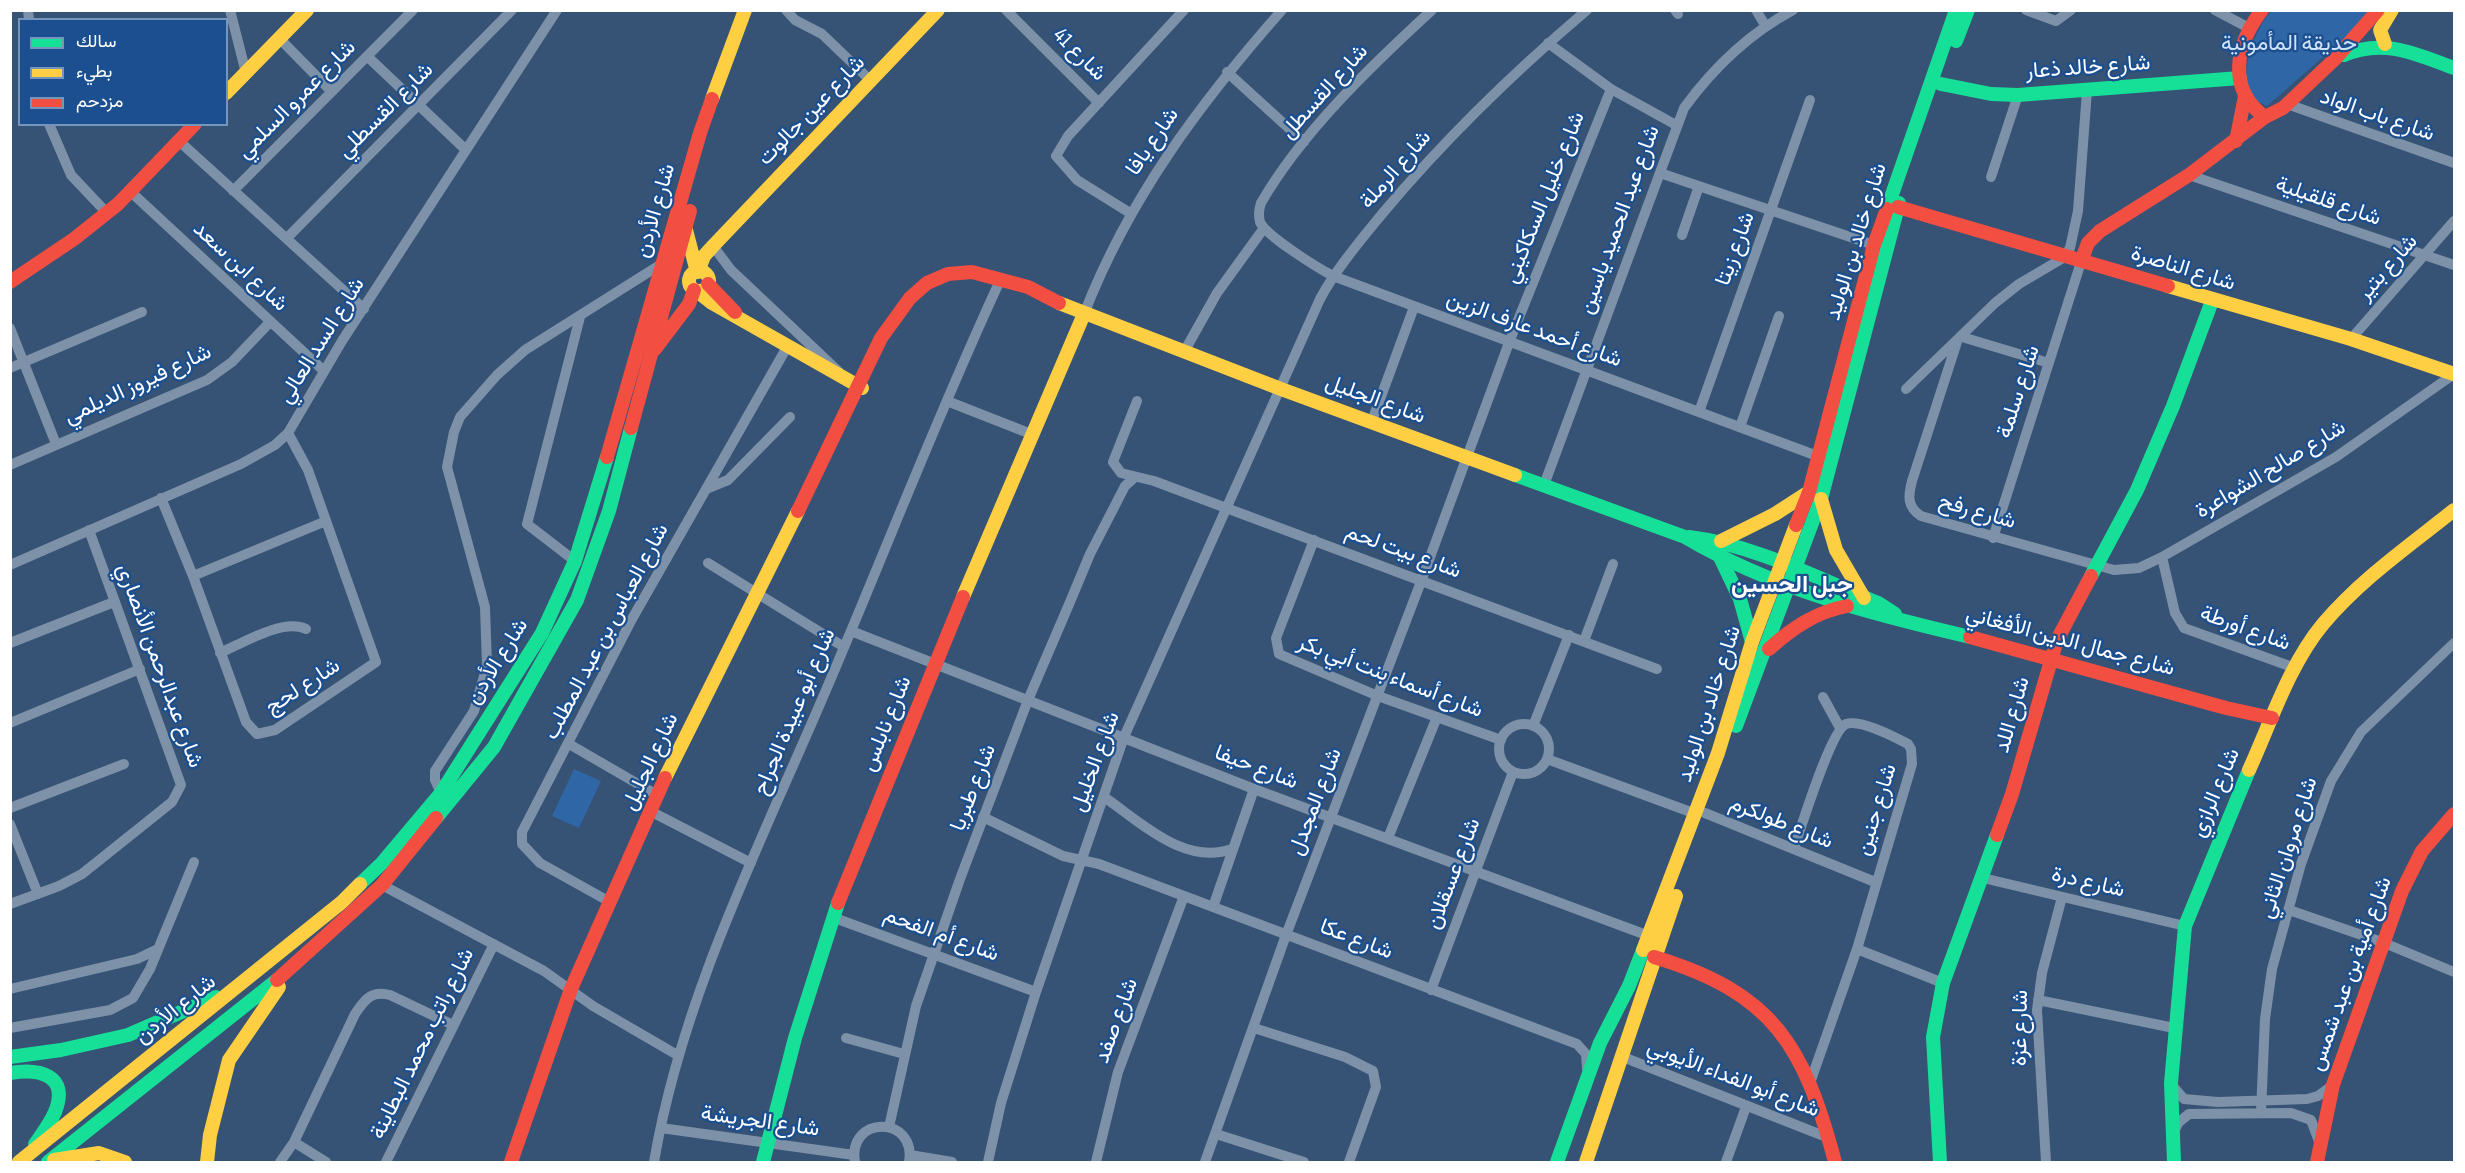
<!DOCTYPE html>
<meta charset="utf-8">
<style>
body{margin:0}
#map{position:relative;width:2465px;height:1173px;overflow:hidden;background:#365274;font-family:"Sofia Sans Condensed",Vazirmatn,sans-serif}
canvas{display:block}
.frame{position:absolute;inset:0;border:12px solid #fff;pointer-events:none}
.legend{position:absolute;left:18px;top:18px;width:210px;height:108px;box-sizing:border-box;background:#1b4f8f;border:2px solid #7695bc;margin:0;padding:8px 10px;list-style:none;font-size:18px;color:#fff}
.legend li{display:flex;align-items:center;gap:12px;height:30px}
.legend b{width:30px;border:2px solid #7695bc}
</style>
<div id="map">
<canvas width="2465" height="1173"></canvas>
<div class="frame"></div>
<ul class="legend">
<li><b style="height:8px;background:#16e098"></b>سالك</li>
<li><b style="height:8px;background:#ffcf43"></b>بطيء</li>
<li><b style="height:8px;background:#f24e42"></b>مزدحم</li>
</ul>
</div>
<script>
const g = document.querySelector('canvas').getContext('2d');
g.lineJoin = 'round';
function fill(path, color) { g.fillStyle = color; g.fill(path, 'evenodd'); }
function stroke(path, color, width, dash) { g.strokeStyle = color; g.lineWidth = width; g.lineCap = dash ? 'butt' : 'round'; g.setLineDash(dash || []); g.stroke(path); }
function write(font, color, halo, rows, align = 'center') {
  g.font = font + ' "Sofia Sans Condensed",Vazirmatn,sans-serif'; g.lineWidth = 4.5; g.setLineDash([]); g.textBaseline = 'middle'; g.strokeStyle = halo; g.fillStyle = color; for (const [text, x, y, turn = 0] of rows) {
    g.save(); g.translate(x, y); g.rotate((+turn || 0) * Math.PI / 180); g.textAlign = isNaN(turn) ? turn : align; if (halo) g.strokeText(text, 0, 0); g.fillText(text, 0, 0); g.restore();
  }
}
fill(new Path2D(`
 M 2271,11 L 2372,11 L 2369,17 L 2267,106 C 2228,92 2253,32 2271,11 Z
 M 574,769 L 601,781 L 579,828 L 552,816 Z`), '#2f66a5');
stroke(new Path2D(`
 M 28,10 L 29,20
 M 230,10 L 246,73
 M 786,10 L 795,20 L 822,34 L 870,80
 M 1006,10 L 1099,103
 M 1432,10 C 1371,66 1302,132 1261,203 C 1259,209 1258,215 1260,222 C 1266,236 1318,268 1333,276 L 1820,457
 M 1675,10 L 1678,14
 M 1756,10 L 1765,25
 M 2026,10 L 2056,21 L 2071,10
 M 2215,10 L 2249,28
 M 279,38 L 331,91
 M 1548,43 L 1611,89 L 1676,125
 M 368,57 L 466,150
 M 1227,72 L 1304,142
 M 2287,104 L 2454,163
 M 49,124 L 71,175 L 106,212
 M 179,141 L 364,309
 M 1660,173 L 1874,245
 M 2189,175 L 2454,265
 M 1991,177 L 2018,95
 M 233,191 L 413,10
 M 131,192 L 324,371
 M 1130,213 L 1077,180 L 1056,156 L 1068,136 L 1184,10
 M 1682,235 L 1699,186
 M 287,238 L 512,10
 M 713,246 L 731,270 L 839,372
 M 1084,314 C 1129,198 1200,103 1282,10
 M 10,328 L 56,444
 M 1962,337 L 2049,363
 M 2351,339 L 2454,221
 M 1957,342 L 1912,481 C 1908,496 1907,507 1921,516 L 2114,570 L 2139,568 L 2162,557 L 2336,457 L 2454,374
 M 1184,352 L 1217,293 L 1264,228
 M 10,368 L 142,312
 M 1906,389 L 1995,303 L 2019,284 L 2063,258 L 2070,248 L 2078,211 L 2087,91
 M 947,401 L 1031,434
 M 1137,401 L 1113,462 L 1121,473 L 1154,481 L 1657,669
 M 1699,412 L 1810,100
 M 1372,421 L 1414,307
 M 1740,427 L 1779,316
 M 10,465 L 207,380 L 232,362 L 270,322
 M 1544,485 L 1684,108 C 1714,67 1748,34 1793,10
 M 706,489 L 728,480 L 790,417
 M 161,498 L 193,576 L 246,722 L 257,734 L 275,730 L 376,662 L 308,470 L 288,433
 M 1993,538 L 2082,259
 M 1314,540 L 1276,638 L 1279,654 L 1378,696 L 1501,740
 M 2162,557 L 2175,613 L 2184,628 L 2295,668
 M 575,561 L 527,524 L 580,317
 M 708,563 L 844,647
 M 10,565 L 241,464 L 275,445 L 288,433 L 342,341 L 557,10
 M 193,576 L 326,521
 M 851,631 L 1254,789 L 1649,936
 M 1584,641 L 1613,564
 M 10,643 L 114,602
 M 220,653 C 243,643 283,618 306,629
 M 1823,697 L 1840,728
 M 10,723 L 140,669
 M1499 749a25 25 0 1 1 50 0a25 25 0 1 1-50 0Z
 M 1533,726 L 1569,635
 M 569,744 L 657,795
 M 1547,759 L 1696,814
 M 441,793 L 435,780 L 435,771 L 474,711 L 487,666 L 485,607 L 447,467 L 454,432 L 460,417 L 497,375 L 525,350 L 663,263
 M 1104,797 C 1141,822 1184,866 1232,849
 M 10,808 L 124,764
 M 650,811 L 751,863
 M 1705,813 L 1875,882
 M 983,817 L 1063,856 L 1099,864 L 1577,1044 L 1586,1054 L 1587,1069
 M 10,824 L 38,894
 M 1388,838 L 1437,717
 M 1794,848 C 1801,828 1831,730 1846,724 C 1860,719 1895,737 1908,744 L 1911,749 L 1912,764 L 1857,949 L 1811,1080
 M 1983,878 L 2185,926
 M 382,885 L 544,971 L 593,1006 L 679,1056
 M 610,902 L 540,863 L 522,844 L 522,832 L 632,619 L 787,347
 M 10,904 L 59,886 L 82,874 L 172,802 L 181,785 L 89,530
 M 1213,907 L 1254,789
 M 2289,910 L 2382,942 L 2454,972
 M 832,917 L 1036,992
 M 1857,949 L 1943,983
 M 10,989 L 137,959 L 158,949
 M 1431,990 L 1513,772
 M 2038,1000 L 2174,1028
 M 10,1028 L 110,1010 L 133,998 L 150,969 L 194,862
 M 1254,1028 L 1345,1057 L 1373,1071 L 1376,1087 L 1349,1162
 M 846,1038 L 904,1054
 M 1623,1057 L 1829,1138
 M 2171,1084 L 2184,1099 L 2218,1102 L 2307,1099 L 2318,1096 L 2333,1085
 M 2261,1112 L 2265,1019 L 2272,969 L 2301,864 L 2331,781 L 2361,732 L 2454,643
 M 889,1127 L 916,1006 L 960,879 L 1028,700 L 1070,602 L 1090,554 L 1125,486 L 1134,478
 M 661,1128 L 854,1155
 M 2174,1131 L 2179,1122 L 2189,1114 L 2291,1113 L 2311,1120 L 2320,1144
 M 1216,1134 L 1304,1162
 M 294,1142 L 326,1162
 M 910,1155 L 952,1162
 M 280,1162 L 294,1142 L 355,1014 C 365,999 372,990 390,995 L 453,1025
 M 386,1162 L 494,944
 M 654,1162 C 681,1002 756,853 820,704 C 880,565 934,423 998,285
 M 855,1162 C 847,1115 917,1115 909,1162
 M 988,1162 L 1001,1103 L 1036,992 L 1124,737 L 1320,299 C 1337,268 1360,241 1382,214 C 1444,140 1514,72 1587,10
 M 1096,1162 L 1118,1072 L 1184,896
 M 1205,1162 L 1286,935 L 1422,579 L 1510,340 L 1611,89
 M 1726,1162 L 1746,1107
 M 2046,1162 L 2037,1010 L 2042,973 L 2062,897`), '#7d92a8', 10);
stroke(new Path2D(`
 M 1956,41 L 1968,10
 M 2344,55 C 2384,38 2416,54 2454,68
 M 1941,84 L 1991,94 L 2018,95 L 2240,78
 M 1887,209 L 1956,10
 M 1515,475 L 1685,537 C 1773,589 1872,614 1970,637
 M 1689,537 C 1755,545 1817,578 1878,603 L 1895,614
 M 1719,555 L 1740,599 L 1752,642
 M 2091,576 L 2137,490 L 2173,406 L 2212,301
 M 1736,726 L 1821,499 L 1899,203
 M 436,818 L 494,747 L 577,600 L 609,511 L 631,428
 M 360,884 L 382,863 L 441,793 L 542,633 L 575,561 L 607,457
 M 10,1057 L 61,1050 L 128,1035 L 216,997
 M 10,1073 C 39,1068 70,1075 55,1112 C 50,1124 42,1134 35,1144
 M 48,1162 L 277,980
 M 763,1162 L 795,1038 L 838,903
 M 1557,1162 L 1600,1043 L 1629,986 L 1643,950
 M 1940,1162 L 1933,1037 L 1943,983 L 1997,835
 M 2174,1162 L 2171,1083 L 2185,926 L 2249,770`), '#16e098', 14);
stroke(new Path2D(`
 M 2385,44 L 2380,30 L 2392,10
 M 226,93 L 307,10
 M 712,99 L 745,10
 M 686,230 L 697,272
 M689 281a10 10 0 1 1 20 0a10 10 0 1 1-20 0Z
 M 698,272 L 704,256 L 713,246 L 938,10
 M 2168,286 L 2351,339 L 2454,374
 M 697,291 L 712,303 L 862,388
 M 1059,303 L 1281,389 L 1515,475
 M 1821,499 L 1836,550 L 1864,598
 M 1721,541 L 1775,514 L 1809,492
 M 963,597 L 1084,314
 M 2249,770 C 2271,722 2289,665 2323,624 C 2361,579 2409,546 2454,510
 M 665,778 L 798,511
 M 1643,950 L 1718,753 L 1752,642 L 1796,525
 M 54,1160 L 99,1153 L 125,1162
 M 19,1162 L 342,902 L 360,884
 M 207,1162 L 210,1135 L 229,1060 L 279,987
 M 1586,1162 L 1676,896`), '#ffcf43', 14);
stroke(new Path2D(`
 M 2262,10 C 2236,44 2226,89 2265,117
 M 2236,141 L 2245,96
 M 1898,207 L 2168,286
 M 2082,259 L 2088,243 L 2100,231 L 2189,175 L 2265,117 L 2283,108 L 2336,58 L 2378,10
 M 10,282 L 74,239 L 118,204 L 195,124
 M 708,284 L 735,312
 M 655,349 L 689,304 L 694,290
 M 631,428 L 690,211
 M 607,457 L 700,133 L 712,99
 M 798,511 L 881,338 L 910,298 L 927,283 L 948,274 L 972,272 L 1028,287 L 1059,303
 M 1796,525 L 1809,492 L 1874,245 L 1887,209
 M 1970,637 L 2226,708 L 2272,718
 M 1769,649 C 1792,628 1816,612 1847,606
 M 1997,835 L 2012,794 L 2057,640 L 2091,576
 M 838,903 L 963,597
 M 1654,957 C 1774,993 1804,1046 1835,1162
 M 277,980 L 382,885 L 436,818
 M 511,1162 L 571,989 L 665,778
 M 2317,1162 L 2333,1085 L 2402,891 L 2422,851 L 2454,814`), '#f24e42', 14);
write('22px', '#cfe3fa', '#1b4f8f', [
 ["حديقة المأمونية",2289,44]
]);
write('22px', '#fff', '#1b4f8f', [
 ["شارع 41",1079,55,45],
 ["شارع خالد ذعار",2088,68,-4],
 ["شارع القسطل",1325,92,-48],
 ["شارع عمرو السلمي",297,100,-45],
 ["شارع القسطلي",386,111,-45],
 ["شارع عين جالوت",812,111,-46],
 ["شارع باب الواد",2377,116,19],
 ["شارع يافا",1153,142,-56],
 ["شارع الرملة",1396,170,-49],
 ["شارع خليل السكاكيني",1545,198,-68],
 ["شارع قلقيلية",2328,202,19],
 ["شارع الأردن",656,211,-74],
 ["شارع عبد الحميد ياسين",1620,220,-70],
 ["شارع خالد بن الوليد",1857,242,-73],
 ["شارع زيتا",1736,249,-70],
 ["شارع ابن سعد",240,267,43],
 ["شارع بتير",2388,268,-49],
 ["شارع الناصرة",2183,269,17],
 ["شارع أحمد عارف الزين",1534,330,20],
 ["شارع السد العالي",322,341,-58],
 ["شارع فيروز الديلمي",138,385,-25],
 ["شارع سلمة",2019,392,-72],
 ["شارع الجليل",1375,400,20],
 ["شارع صالح الشواعرة",2271,470,-31],
 ["شارع رفح",1977,512,16],
 ["شارع بيت لحم",1403,552,20],
 ["شارع أورطة",2245,629,20],
 ["شارع العباس بن عبد المطلب",607,632,-62],
 ["شارع جمال الدين الأفغاني",2070,642,15],
 ["شارع الأردن",498,662,-58],
 ["شارع عبدالرحمن الأنصاري",159,666,70],
 ["شارع أسماء بنت أبي بكر",1390,677,21],
 ["شارع لحج",303,687,-33],
 ["شارع خالد بن الوليد",1710,704,-72],
 ["شارع أبو عبيدة الجراح",795,712,-67],
 ["شارع اللد",2013,715,-74],
 ["شارع نابلس",887,724,-68],
 ["شارع الجليل",651,762,-65],
 ["شارع الخليل",1096,762,-70],
 ["شارع حيفا",1256,768,21],
 ["شارع طبريا",974,788,-69],
 ["شارع الرازي",2216,793,-67],
 ["شارع المجدل",1316,802,-69],
 ["شارع جنين",1877,810,-73],
 ["شارع طولكرم",1781,823,22],
 ["شارع مروان الثاني",2289,848,-72],
 ["شارع عسقلان",1454,874,-69],
 ["شارع درة",2088,883,13],
 ["شارع أم الفحم",941,935,20],
 ["شارع عكا",1356,940,21],
 ["شارع أمية بن عبد شمس",2351,974,-70],
 ["شارع الأردن",176,1010,-39],
 ["شارع صفد",1117,1021,-70],
 ["شارع غزة",2021,1028,-89],
 ["شارع راتب محمد البطاينة",423,1044,-64],
 ["شارع أبو الفداء الأيوبي",1733,1079,21],
 ["شارع الجريشة",760,1122,8]
]);
write('bold 24px', '#fff', '#1b4f8f', [
 ["جبل الحسين",1792,586]
]);
</script>
